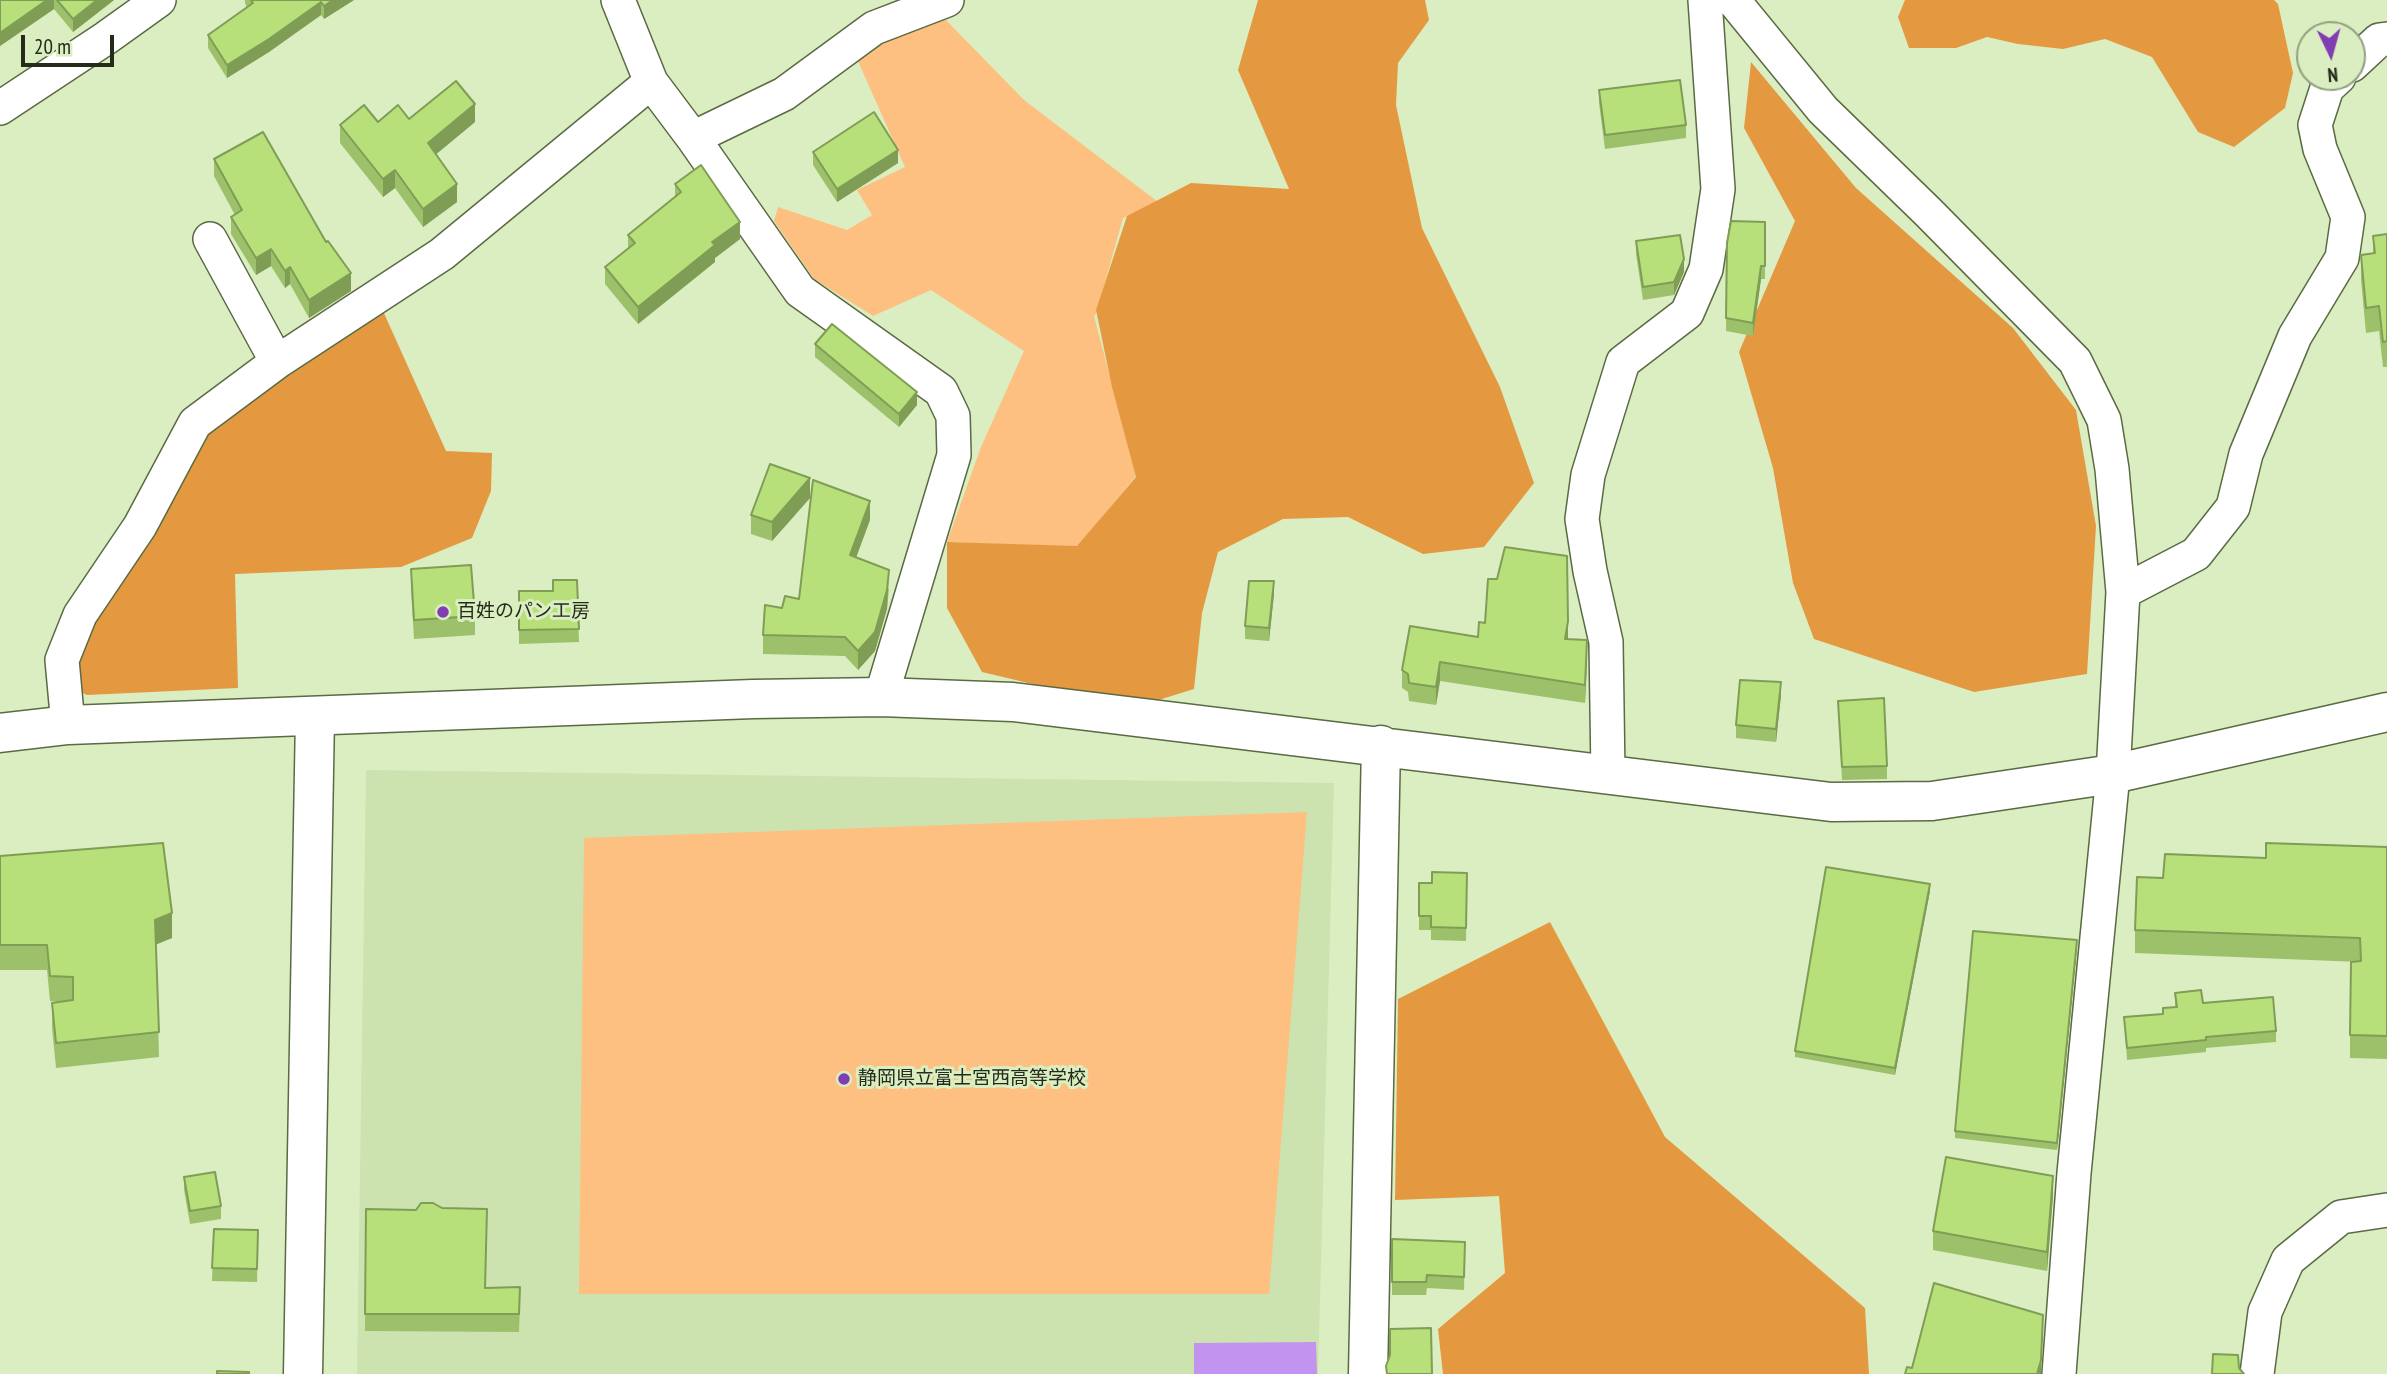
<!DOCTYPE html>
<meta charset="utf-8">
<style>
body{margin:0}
#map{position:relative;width:2387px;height:1374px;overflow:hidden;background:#daeec2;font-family:"PT Sans Narrow",sans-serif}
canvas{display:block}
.north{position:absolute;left:2296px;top:21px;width:70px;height:70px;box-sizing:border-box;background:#daeec2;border:2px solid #91a07f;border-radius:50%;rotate:175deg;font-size:19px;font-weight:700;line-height:28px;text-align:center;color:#242b1a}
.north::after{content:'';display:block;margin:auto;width:24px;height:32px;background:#803eb2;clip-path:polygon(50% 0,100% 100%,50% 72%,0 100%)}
.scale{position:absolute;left:21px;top:35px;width:93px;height:32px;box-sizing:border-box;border:4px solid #242b1a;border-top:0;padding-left:9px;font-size:21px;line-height:24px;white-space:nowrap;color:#242b1a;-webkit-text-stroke:5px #daeec2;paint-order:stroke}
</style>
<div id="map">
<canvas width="2387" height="1374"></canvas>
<div class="north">N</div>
<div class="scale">20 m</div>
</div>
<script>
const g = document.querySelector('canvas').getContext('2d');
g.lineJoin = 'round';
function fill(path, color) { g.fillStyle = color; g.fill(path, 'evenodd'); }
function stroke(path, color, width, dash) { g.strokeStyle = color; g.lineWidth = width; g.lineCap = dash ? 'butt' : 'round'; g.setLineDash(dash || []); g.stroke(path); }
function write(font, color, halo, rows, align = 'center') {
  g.font = font + ' "PT Sans Narrow","Noto Sans JP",sans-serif'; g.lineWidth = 6; g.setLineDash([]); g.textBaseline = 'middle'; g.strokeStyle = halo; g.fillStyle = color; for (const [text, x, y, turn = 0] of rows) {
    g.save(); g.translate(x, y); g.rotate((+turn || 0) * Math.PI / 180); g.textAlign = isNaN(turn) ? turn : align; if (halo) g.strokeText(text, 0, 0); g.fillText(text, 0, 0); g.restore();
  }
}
fill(new Path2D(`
 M 366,770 L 1334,783 L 1318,1374 L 357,1374 Z`), '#cce3b0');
fill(new Path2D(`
 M 942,16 L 1024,100 L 1158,202 L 1123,218 L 1096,314 L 1094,316 L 1136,476 L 1077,547 L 947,542 L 981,447 L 1024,351 L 931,290 L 873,316 L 814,279 L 774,221 L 778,207 L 847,230 L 872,215 L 857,190 L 905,167 L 857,59 L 904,26 Z
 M 1307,812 L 1269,1294 L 579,1294 L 584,838 Z`), '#fdc080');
fill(new Path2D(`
 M 1258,0 L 1425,0 L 1429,20 L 1398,63 L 1396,105 L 1422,228 L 1500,387 L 1534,483 L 1484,547 L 1423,554 L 1348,517 L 1283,519 L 1218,552 L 1202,613 L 1194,689 L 1133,708 L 982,672 L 947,608 L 947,542 L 1077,546 L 1136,477 L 1112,387 L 1096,310 L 1127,216 L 1191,183 L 1289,189 L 1238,70 Z
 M 1905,0 L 2274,0 L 2278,4 L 2293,73 L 2285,108 L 2234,147 L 2198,132 L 2152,57 L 2105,39 L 2063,49 L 2018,44 L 1987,37 L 1956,48 L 1909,48 L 1898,17 Z
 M 1751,62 L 1856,188 L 2013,328 L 2076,410 L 2096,526 L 2087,674 L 1974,692 L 1814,639 L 1793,583 L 1773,468 L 1739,352 L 1795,221 L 1744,128 Z
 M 383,311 L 446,451 L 492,453 L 491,491 L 472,538 L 401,567 L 235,574 L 238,688 L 87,695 L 76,690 L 73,662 L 202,431 Z
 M 1550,922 L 1665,1137 L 1865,1308 L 1869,1374 L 1443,1374 L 1438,1329 L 1505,1273 L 1499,1196 L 1395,1200 L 1398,999 Z`), '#e49941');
fill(new Path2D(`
 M 1316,1342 L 1317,1374 L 1194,1374 L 1194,1343 Z`), '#c394ef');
const street = new Path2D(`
 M 618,0 L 651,82 L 693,138 L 800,291 L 941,391 L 953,416 L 954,455 L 881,697
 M 1733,0 L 1823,110 L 1928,212 L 2075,361 L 2104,420 L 2112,469 L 2123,592 L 2113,774 L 2074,1173 L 2059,1374
 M 2352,65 L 2379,40 L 2387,39
 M 0,108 L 106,38 L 159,0
 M 693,138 L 784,94 L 874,28 L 947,0
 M 210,239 L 277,362
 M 2123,592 L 2196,554 L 2233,507 L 2246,454 L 2295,336 L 2342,258 L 2348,217 L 2320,149 L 2315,125 L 2327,88 L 2339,77
 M 68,725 L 62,660 L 80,615 L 140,526 L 195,423 L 277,362 L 442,254 L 651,82
 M 1608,774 L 1606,642 L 1590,571 L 1582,519 L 1588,475 L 1623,362 L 1687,313 L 1706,269 L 1718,189 L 1705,0
 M 2257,1374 L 2265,1312 L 2288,1260 L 2341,1217 L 2387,1210`);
const secondary = new Path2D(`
 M 0,733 L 68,725 L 753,699 L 881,697 L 1013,702 L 1831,802 L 1932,801 L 2113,774 L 2387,712
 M 303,1374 L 315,716
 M 1368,1374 L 1381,745`);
stroke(street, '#5a6a43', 36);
stroke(secondary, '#5a6a43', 41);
stroke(street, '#fff', 33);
stroke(secondary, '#fff', 38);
fill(new Path2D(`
 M 0,0 L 114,0 L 73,32 L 54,9 L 0,46 Z
 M 245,0 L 354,0 L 324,19 L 321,15 L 269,52 L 227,78 L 208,48 L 208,35 L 247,8 L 245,3 Z
 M 1599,90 L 1686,125 L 1686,138 L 1605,149 L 1599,103 Z
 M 409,119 L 475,122 L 436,154 L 457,202 L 423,227 L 395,188 L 383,197 L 340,143 L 340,125 Z
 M 813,152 L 898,163 L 837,202 L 813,165 Z
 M 214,159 L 351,291 L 309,318 L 290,284 L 285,288 L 271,266 L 256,275 L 231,234 L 231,217 L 235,215 L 214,176 Z
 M 675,184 L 740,239 L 715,258 L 715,262 L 638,324 L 605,284 L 605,267 L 628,249 L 628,235 L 675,196 Z
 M 1765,222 L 1765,279 L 1761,279 L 1753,336 L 1726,331 L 1727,243 Z
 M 2387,234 L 2387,367 L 2383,367 L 2379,331 L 2366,333 L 2361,280 L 2361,255 L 2373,254 L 2373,236 Z
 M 1636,241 L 1684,272 L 1674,295 L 1643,300 L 1636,254 Z
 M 815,344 L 917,405 L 899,427 L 815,357 Z
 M 810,498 L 772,541 L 751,534 L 751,515 Z
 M 870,520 L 856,557 L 889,589 L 887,609 L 875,651 L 858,670 L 845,656 L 763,654 L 763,635 L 799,599 Z
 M 411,569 L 475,616 L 475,635 L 414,639 L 411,589 Z
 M 577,580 L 579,642 L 519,644 L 519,591 L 553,591 Z
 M 1274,594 L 1269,641 L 1245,639 L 1245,626 Z
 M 1478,637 L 1568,639 L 1587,658 L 1585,703 L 1440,681 L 1436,705 L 1409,701 L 1408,692 L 1402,688 L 1402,670 Z
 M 1781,695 L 1776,742 L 1736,738 L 1736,725 Z
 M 1838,701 L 1887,766 L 1887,779 L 1842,780 Z
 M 2387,847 L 2387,1059 L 2350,1058 L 2350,1035 L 2360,962 L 2135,953 L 2135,930 L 2163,878 L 2266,858 Z
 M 0,856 L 172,938 L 156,944 L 159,1057 L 56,1068 L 52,1028 L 52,1003 L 59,1002 L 50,1001 L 47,970 L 0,970 Z
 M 1467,873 L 1466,941 L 1431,940 L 1431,930 L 1419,930 L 1419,883 L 1432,883 Z
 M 1930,891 L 1895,1075 L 1795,1057 L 1795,1051 Z
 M 2077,947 L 2057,1150 L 1955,1138 L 1955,1131 Z
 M 2175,993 L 2276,1031 L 2276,1042 L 2206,1048 L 2206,1052 L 2127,1060 L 2124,1017 L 2163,1014 L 2175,1007 Z
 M 184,1177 L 221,1206 L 221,1219 L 190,1224 L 184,1190 Z
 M 2053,1196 L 2047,1271 L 1933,1250 L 1933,1231 Z
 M 366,1209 L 486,1288 L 520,1304 L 519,1332 L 365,1331 Z
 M 214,1229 L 258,1230 L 257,1282 L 212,1281 Z
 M 1392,1239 L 1465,1242 L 1464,1290 L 1427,1288 L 1426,1295 L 1392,1295 Z`), '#9dc16a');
fill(new Path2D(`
 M 47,0 L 54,0 L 54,9 L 0,46 L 0,33 Z
 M 97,0 L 114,0 L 73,32 L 73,19 Z
 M 333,0 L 354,0 L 324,19 L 324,6 Z
 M 321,2 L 321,15 L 269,52 L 227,78 L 227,65 Z
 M 475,104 L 475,122 L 428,161 L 428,143 Z
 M 898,150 L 898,163 L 837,202 L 837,189 Z
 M 395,170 L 395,188 L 383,197 L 383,179 Z
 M 457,184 L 457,202 L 423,227 L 423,209 Z
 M 740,222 L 740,239 L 715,258 L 715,262 L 638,324 L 638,307 L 712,242 Z
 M 271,249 L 271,266 L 256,275 L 256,258 Z
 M 1684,259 L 1684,272 L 1674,295 L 1674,282 Z
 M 1761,266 L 1761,279 L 1753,336 L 1753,323 Z
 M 290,267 L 290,284 L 285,288 L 285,271 Z
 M 351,273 L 351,291 L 309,318 L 309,300 Z
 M 917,392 L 917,405 L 899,427 L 899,414 Z
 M 810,478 L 810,498 L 772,541 L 772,522 Z
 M 870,501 L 870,520 L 850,574 L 850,555 Z
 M 889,570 L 887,609 L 875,651 L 858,670 L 858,651 Z
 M 1274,581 L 1274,594 L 1269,641 L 1269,628 Z
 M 1568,621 L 1568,639 L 1565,639 Z
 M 1587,640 L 1587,658 L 1585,703 L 1585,685 Z
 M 1440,662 L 1440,681 L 1436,705 L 1436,687 Z
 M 1781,682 L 1781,695 L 1776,742 L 1776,729 Z
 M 1930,884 L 1930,891 L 1895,1075 L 1895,1068 Z
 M 172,913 L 172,938 L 155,945 L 155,920 Z
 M 2077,940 L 2077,947 L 2057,1150 L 2057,1143 Z
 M 2053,1176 L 2053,1196 L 2047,1271 L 2047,1252 Z
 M 2043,1315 L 2041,1374 L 2037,1374 Z`), '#809d56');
const building = new Path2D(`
 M 0,0 L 47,0 L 0,33 Z
 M 57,0 L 97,0 L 73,19 Z
 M 251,0 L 333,0 L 324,6 L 321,2 L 269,39 L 227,65 L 208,35 L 253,3 Z
 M 1680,80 L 1686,125 L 1605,135 L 1599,90 Z
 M 456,81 L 475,104 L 428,143 L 457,184 L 423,209 L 395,170 L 383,179 L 340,125 L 364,105 L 378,122 L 398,105 L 409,119 Z
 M 874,112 L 898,150 L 837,189 L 813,152 Z
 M 263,132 L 326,242 L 328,241 L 351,273 L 309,300 L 290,267 L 285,271 L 271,249 L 256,258 L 231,217 L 242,210 L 214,159 Z
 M 701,165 L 740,222 L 712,242 L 715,245 L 638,307 L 605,267 L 635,243 L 628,235 L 681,192 L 675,184 Z
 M 1731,221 L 1765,222 L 1765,266 L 1761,266 L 1753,323 L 1726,318 L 1727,243 Z
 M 2387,234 L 2387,341 L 2383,342 L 2379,306 L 2366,308 L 2361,255 L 2375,253 L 2373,236 Z
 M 1680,235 L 1684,259 L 1674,282 L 1643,287 L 1636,241 Z
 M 832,324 L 917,392 L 899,414 L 815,344 Z
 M 770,464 L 810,478 L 772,522 L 751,515 Z
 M 813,480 L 870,501 L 850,555 L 889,570 L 887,590 L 875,632 L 858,651 L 845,637 L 763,635 L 765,605 L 782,608 L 785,596 L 799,599 Z
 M 1505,547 L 1567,556 L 1568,621 L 1565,639 L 1587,640 L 1585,685 L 1440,662 L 1436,687 L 1409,683 L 1408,674 L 1402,670 L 1410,626 L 1478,637 L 1479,622 L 1485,623 L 1488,579 L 1497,579 Z
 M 471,565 L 475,616 L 414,620 L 411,569 Z
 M 553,580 L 577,580 L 579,629 L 519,630 L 519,591 L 553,591 Z
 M 1249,581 L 1274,581 L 1269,628 L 1245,626 Z
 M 1740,680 L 1781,682 L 1776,729 L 1736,725 Z
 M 1884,698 L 1887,766 L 1842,767 L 1838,701 Z
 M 163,843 L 172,913 L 155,920 L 159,1032 L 56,1043 L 52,1003 L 73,1000 L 73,977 L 50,976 L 47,945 L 0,945 L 0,856 Z
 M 2266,843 L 2387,847 L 2387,1036 L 2350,1035 L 2351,962 L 2361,961 L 2360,938 L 2135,930 L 2137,877 L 2163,878 L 2165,854 L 2266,858 Z
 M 1826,867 L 1930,884 L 1895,1068 L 1795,1051 Z
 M 1432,872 L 1467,873 L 1466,928 L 1431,927 L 1431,916 L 1419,916 L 1419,883 L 1432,883 Z
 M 1973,931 L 2077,940 L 2057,1143 L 1955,1131 Z
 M 2201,990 L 2203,1003 L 2273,997 L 2276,1031 L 2206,1037 L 2206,1040 L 2127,1048 L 2124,1017 L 2163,1014 L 2163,1008 L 2177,1007 L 2175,993 Z
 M 1946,1157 L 2053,1176 L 2047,1252 L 1933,1231 Z
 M 215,1172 L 221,1206 L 190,1211 L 184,1177 Z
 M 421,1203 L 433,1203 L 442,1208 L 487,1209 L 485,1288 L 520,1287 L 519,1314 L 365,1314 L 366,1209 L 416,1210 Z
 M 214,1229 L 258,1230 L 257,1269 L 212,1268 Z
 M 1392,1239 L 1465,1242 L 1464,1277 L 1427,1275 L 1426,1282 L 1392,1282 Z
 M 1934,1283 L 2043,1315 L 2041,1360 L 2037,1374 L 1905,1374 L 1907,1367 L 1912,1368 Z
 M 1431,1328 L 1432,1374 L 1387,1374 L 1386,1366 L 1390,1355 L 1390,1329 Z
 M 2213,1354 L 2238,1355 L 2239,1368 L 2244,1374 L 2212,1374 Z
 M 217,1371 L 249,1372 L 249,1374 L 217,1374 Z`);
fill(building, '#b7e07b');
stroke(building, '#809d56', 2);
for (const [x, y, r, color] of [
 [443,612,7,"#803eb2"],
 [844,1079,7,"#803eb2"]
]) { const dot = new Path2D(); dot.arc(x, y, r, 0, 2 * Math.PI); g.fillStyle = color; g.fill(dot); stroke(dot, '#daeec2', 2.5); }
write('19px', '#242b1a', '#daeec2', [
 ["百姓のパン工房",457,612],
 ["静岡県立富士宮西高等学校",858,1079]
], 'left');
</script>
